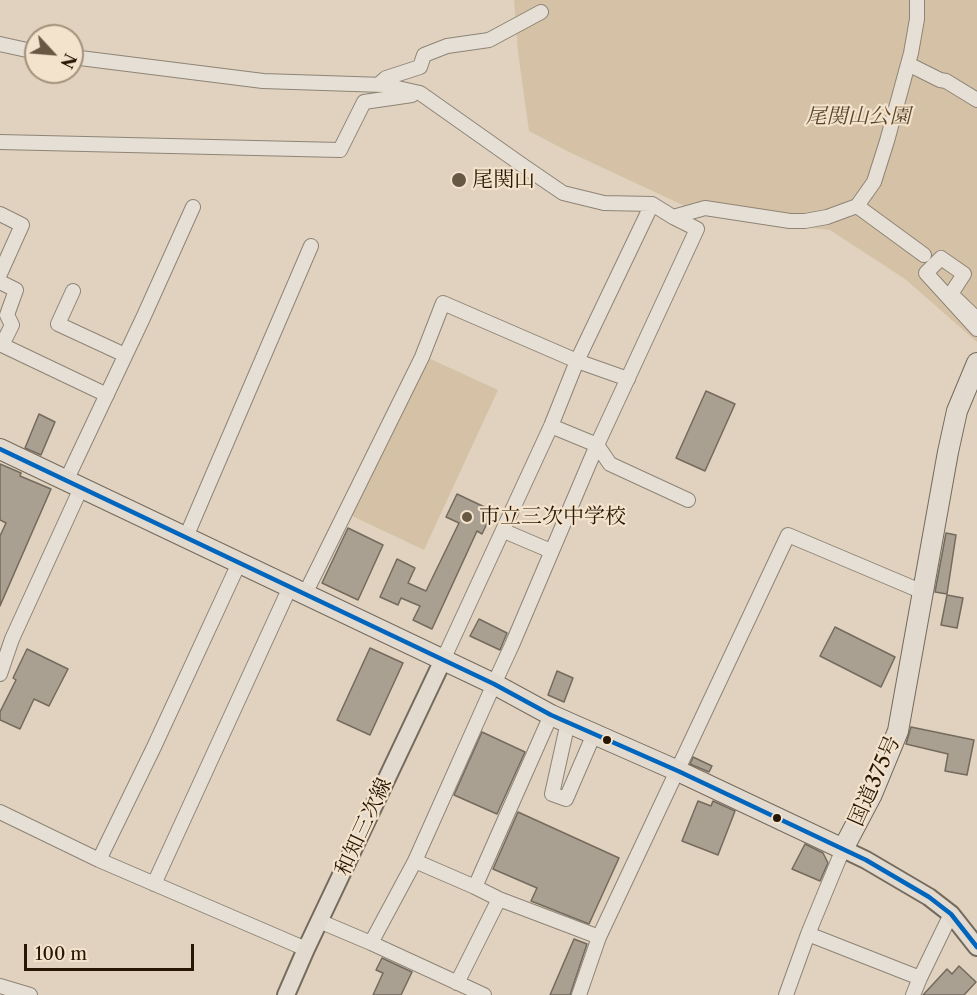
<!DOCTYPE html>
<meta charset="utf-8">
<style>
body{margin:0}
#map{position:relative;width:977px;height:995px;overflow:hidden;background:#e0d2be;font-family:"Libre Caslon Text",serif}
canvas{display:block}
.north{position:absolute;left:24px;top:24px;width:60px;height:60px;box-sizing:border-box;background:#f4e3cc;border:2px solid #a2917c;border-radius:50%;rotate:116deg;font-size:16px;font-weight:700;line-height:24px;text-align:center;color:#261603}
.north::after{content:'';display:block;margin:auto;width:21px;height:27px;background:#675844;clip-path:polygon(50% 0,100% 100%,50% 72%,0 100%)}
.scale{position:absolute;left:24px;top:944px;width:170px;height:27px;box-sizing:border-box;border:3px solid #261603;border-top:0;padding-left:8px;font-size:18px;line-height:21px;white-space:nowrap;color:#261603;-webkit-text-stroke:4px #f4e3cc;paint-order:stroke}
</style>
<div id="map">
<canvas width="977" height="995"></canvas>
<div class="north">N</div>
<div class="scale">100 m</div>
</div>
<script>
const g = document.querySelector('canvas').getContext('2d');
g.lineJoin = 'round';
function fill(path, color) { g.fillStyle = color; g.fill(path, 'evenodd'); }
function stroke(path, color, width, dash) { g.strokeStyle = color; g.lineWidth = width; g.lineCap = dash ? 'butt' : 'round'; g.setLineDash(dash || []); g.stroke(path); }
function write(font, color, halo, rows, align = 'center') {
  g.font = font + ' "Libre Caslon Text","Noto Serif JP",serif'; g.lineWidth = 4.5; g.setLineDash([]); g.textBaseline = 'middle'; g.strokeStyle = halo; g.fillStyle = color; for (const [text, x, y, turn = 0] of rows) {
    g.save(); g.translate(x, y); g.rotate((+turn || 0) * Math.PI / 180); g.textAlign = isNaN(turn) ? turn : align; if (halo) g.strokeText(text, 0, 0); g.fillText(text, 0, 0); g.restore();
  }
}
fill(new Path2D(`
 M 514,0 L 977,0 L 977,342 L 905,279 L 830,230 L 706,216 L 569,152 L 529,131 L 518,52 Z
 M 424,356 L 498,390 L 424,550 L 350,515 Z`), '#d5c2a6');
const building = new Path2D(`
 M 706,391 L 735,404 L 705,471 L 676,458 Z
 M 39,414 L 55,422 L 41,455 L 25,448 Z
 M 0,464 L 21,473 L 20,476 L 51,489 L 0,606 L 0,536 L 6,523 L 0,520 Z
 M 457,494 L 493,511 L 482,534 L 477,531 L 432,629 L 413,620 L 420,606 L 401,598 L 398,605 L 380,597 L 397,559 L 415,568 L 408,583 L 426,591 L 459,523 L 446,517 Z
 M 348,528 L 383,545 L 358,600 L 322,583 Z
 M 946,533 L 956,535 L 947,594 L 935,592 Z
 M 947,595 L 963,598 L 957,628 L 941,625 Z
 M 479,619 L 507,633 L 500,650 L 470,636 Z
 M 835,627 L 895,657 L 881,687 L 820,656 Z
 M 370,648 L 403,663 L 370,735 L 337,720 Z
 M 27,649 L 68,669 L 49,706 L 34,699 L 20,729 L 0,720 L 0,712 L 16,680 L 13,678 Z
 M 557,671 L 573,678 L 564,702 L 548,695 Z
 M 911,727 L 974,740 L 967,775 L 945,771 L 948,754 L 906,744 Z
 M 482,732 L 525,752 L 497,814 L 454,795 Z
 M 693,757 L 712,766 L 709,772 L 690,764 Z
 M 698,801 L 711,806 L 713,801 L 735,811 L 718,855 L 682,841 Z
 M 518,812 L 619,858 L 589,924 L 531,901 L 537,888 L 493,869 Z
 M 805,844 L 823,853 L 828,863 L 820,881 L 792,869 Z
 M 574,939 L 587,944 L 570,995 L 550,995 Z
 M 382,958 L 412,972 L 401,995 L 373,995 L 383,973 L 376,970 Z
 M 959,966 L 976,982 L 964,995 L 923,995 L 947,969 L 952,974 Z`);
fill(building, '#aaa091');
stroke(building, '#746a5d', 1.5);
const minor = new Path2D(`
 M 0,44 L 36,52
 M 72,57 L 263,81 L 384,85 L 420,93 L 522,165 L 563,193 L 604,203 L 652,204 L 673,217 L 697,229 L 597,445 L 512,645 L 494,684 L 415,861 L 371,943
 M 908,64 L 940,80 L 946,81 L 977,100
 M 378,85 L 386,78 L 420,67 L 424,55 L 447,46 L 489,40 L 541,12
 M 0,142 L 340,150 L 364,102 L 412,95
 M 857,206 L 924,255
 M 0,214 L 22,225 L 0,274
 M 673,217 L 705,208 L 790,221 L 805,221 L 827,217 L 857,206 L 874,182 L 887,141 L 911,53 L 917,19 L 917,0
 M 0,282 L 16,290 L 7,315 L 12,325 L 2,345 L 107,395
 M 73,291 L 58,324 L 125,355
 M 977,319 L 951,294 L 964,274 L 941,258 L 926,273 L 977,329
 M 551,426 L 597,445 L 610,464 L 688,500
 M 66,481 L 143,318 L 193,207
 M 504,531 L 551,551
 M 186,537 L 311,246
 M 305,594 L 422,357 L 443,303 L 577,361 L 628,379
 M 443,660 L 551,426 L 577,361 L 652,204
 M 0,674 L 12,639 L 81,488
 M 551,715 L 475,887 L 499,899 L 599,937 L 788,535 L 923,592
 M 568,722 L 552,794 L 566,799 L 594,734
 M 0,812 L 99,860 L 306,949
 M 99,860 L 154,747 L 239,563
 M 415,861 L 475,887
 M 154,884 L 290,587
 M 319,921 L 371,943 L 484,995
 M 808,934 L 920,978
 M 457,983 L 499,899
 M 0,986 L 30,995
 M 579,995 L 599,937
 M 786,995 L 808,934 L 843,849
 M 913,995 L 920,978 L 951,914`);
const major = new Path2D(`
 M 843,849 L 866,860 L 929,897 L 951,914 L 977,947
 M 286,995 L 306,949 L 443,660`);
const highway = new Path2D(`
 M 0,449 L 494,684 L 551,715 L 678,771 L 843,849 L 872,794 L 898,731 L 948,452 L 957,411 L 977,363`);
stroke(minor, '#8e8476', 16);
stroke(major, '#746a5d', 20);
stroke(highway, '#746a5d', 22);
stroke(minor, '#e6dfd5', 14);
stroke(major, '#e2dace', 16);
stroke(highway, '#e2dace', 20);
stroke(new Path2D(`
 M 0,449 L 494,684 L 551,715 L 678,771 L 866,860 L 929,897 L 951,914 L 977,947`), '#0065bd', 4.5);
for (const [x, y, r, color] of [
 [459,180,8,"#675844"],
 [467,517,6,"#675844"],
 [607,740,5,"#261603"],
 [777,818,5,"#261603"]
]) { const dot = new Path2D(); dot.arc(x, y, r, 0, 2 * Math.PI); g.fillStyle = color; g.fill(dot); stroke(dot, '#f4e3cc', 2); }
write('italic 21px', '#58452e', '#f4e3cc', [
 ["尾関山公園",858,117]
]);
write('21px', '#261603', '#f4e3cc', [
 ["尾関山",472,180],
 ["市立三次中学校",479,517]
], 'left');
write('21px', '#261603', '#f4e3cc', [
 ["国道375号",875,781,-66],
 ["和知三次線",364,827,-65]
]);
</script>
